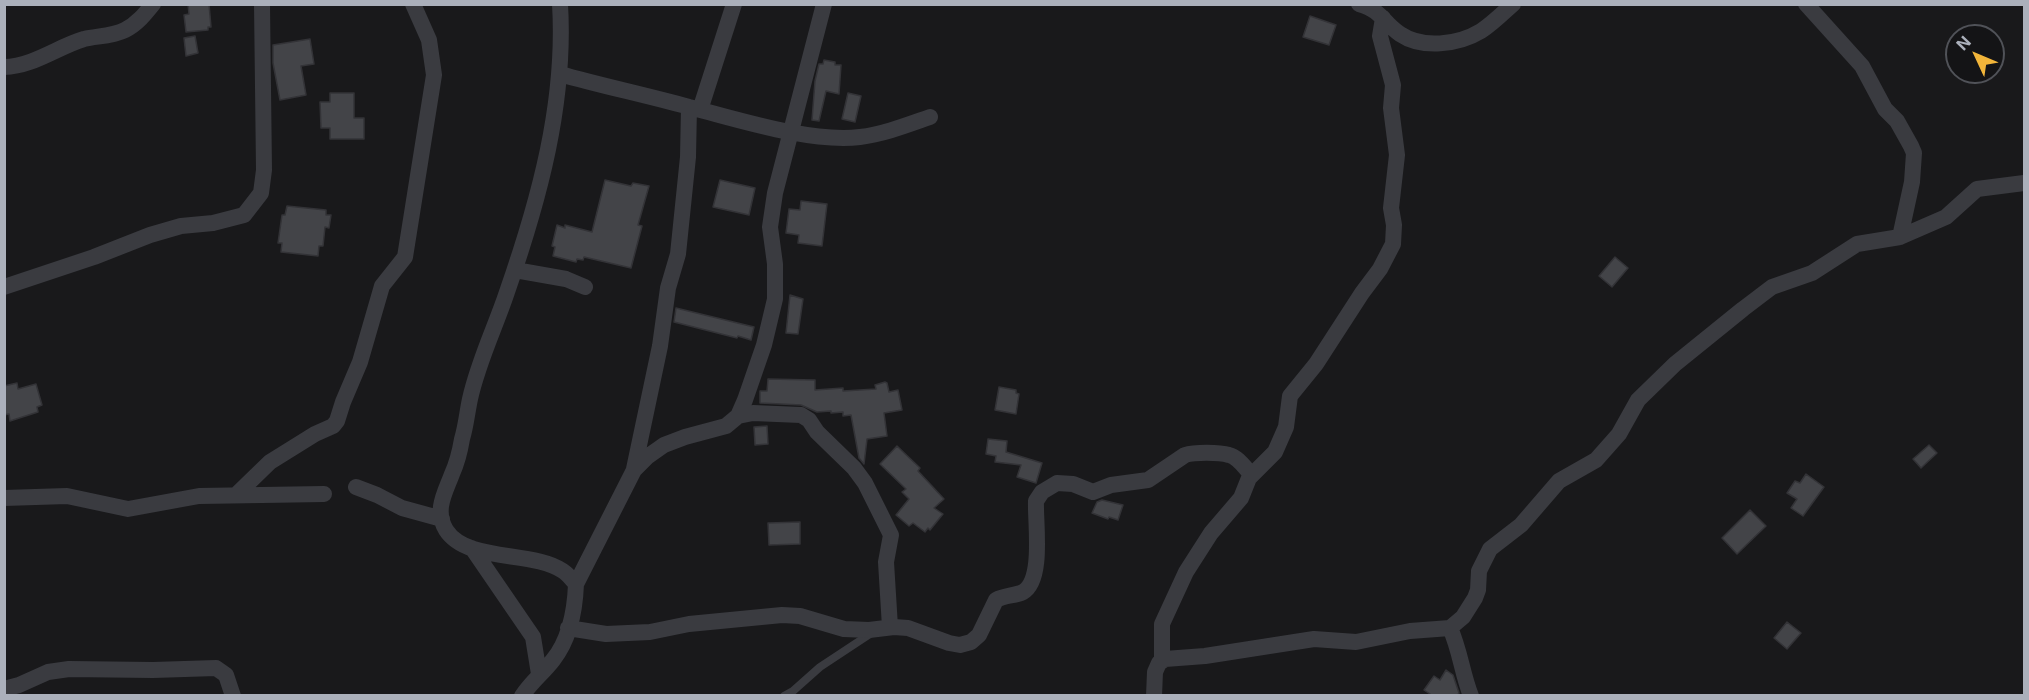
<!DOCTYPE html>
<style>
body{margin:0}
#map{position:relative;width:2029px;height:700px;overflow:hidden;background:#19191b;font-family:Inter,sans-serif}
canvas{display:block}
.frame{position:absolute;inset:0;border:6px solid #abb0bb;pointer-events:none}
.north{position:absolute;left:1945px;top:24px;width:60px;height:60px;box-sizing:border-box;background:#141416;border:2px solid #505258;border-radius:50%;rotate:314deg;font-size:16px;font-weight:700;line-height:24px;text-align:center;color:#abb0bb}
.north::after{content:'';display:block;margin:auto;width:21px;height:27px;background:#f2b53a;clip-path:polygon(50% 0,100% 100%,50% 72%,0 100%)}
</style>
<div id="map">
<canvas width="2029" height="700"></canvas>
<div class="frame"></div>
<div class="north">N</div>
</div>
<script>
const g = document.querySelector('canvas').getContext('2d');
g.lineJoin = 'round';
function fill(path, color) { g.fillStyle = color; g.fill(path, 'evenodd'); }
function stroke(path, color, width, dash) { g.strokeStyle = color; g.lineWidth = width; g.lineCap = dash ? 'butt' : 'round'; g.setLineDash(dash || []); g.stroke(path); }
const building = new Path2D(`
 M 188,4 L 209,4 L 211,27 L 208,27 L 208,30 L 186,32 L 184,15 L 189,14 Z
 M 1310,16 L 1336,25 L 1329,45 L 1303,37 Z
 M 195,36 L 198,53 L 186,56 L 184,38 Z
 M 310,39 L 314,64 L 301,66 L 306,95 L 280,100 L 273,63 L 273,45 Z
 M 824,60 L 835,62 L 835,65 L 841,65 L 839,94 L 826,91 L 819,121 L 812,120 L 815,81 L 819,64 L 823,64 Z
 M 330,93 L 354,93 L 354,118 L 364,118 L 364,139 L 330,139 L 330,128 L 321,128 L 320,102 L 330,102 Z
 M 848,93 L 861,96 L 855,122 L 842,119 Z
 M 605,180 L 631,186 L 633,183 L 649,186 L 638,225 L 642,226 L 631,268 L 584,257 L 583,260 L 577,259 L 576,262 L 553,256 L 555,247 L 552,246 L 557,225 L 565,228 L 565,225 L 592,232 Z
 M 720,180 L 755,188 L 749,215 L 713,207 Z
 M 801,201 L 827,204 L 822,246 L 798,243 L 799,235 L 786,233 L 789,209 L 800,210 Z
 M 287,206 L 326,210 L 326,215 L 331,215 L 329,228 L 325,227 L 323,246 L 319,246 L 318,256 L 281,252 L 282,243 L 278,243 L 282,215 L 285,215 Z
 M 1615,257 L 1628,268 L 1612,287 L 1599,276 Z
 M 790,295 L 803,299 L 798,334 L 786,333 Z
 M 676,308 L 754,327 L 751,340 L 738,336 L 737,338 L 674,322 Z
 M 768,379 L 815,380 L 815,390 L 843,388 L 843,391 L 876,389 L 875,385 L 885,382 L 887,383 L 889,392 L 898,390 L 902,410 L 884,413 L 887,436 L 867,439 L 864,464 L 859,458 L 851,415 L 843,416 L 843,412 L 831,413 L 831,411 L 817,412 L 801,405 L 760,403 L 760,391 L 767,391 Z
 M 17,383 L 18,389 L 36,384 L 42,405 L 37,407 L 38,412 L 10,421 L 9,414 L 4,415 L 4,386 Z
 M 999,387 L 1016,390 L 1016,393 L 1019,394 L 1016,414 L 995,410 Z
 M 767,426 L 768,444 L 755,445 L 754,427 Z
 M 988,439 L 1007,441 L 1006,452 L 1042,463 L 1036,483 L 1017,477 L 1021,465 L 995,462 L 996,456 L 986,454 Z
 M 1929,445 L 1937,453 L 1921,468 L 1913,459 Z
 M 897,446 L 920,468 L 918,471 L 944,499 L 934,508 L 943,514 L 930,530 L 928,528 L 925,532 L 913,523 L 909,526 L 896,515 L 909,499 L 902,492 L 906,489 L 880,464 Z
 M 1806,474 L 1824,487 L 1803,516 L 1791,508 L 1797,499 L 1787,493 L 1795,481 L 1800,483 Z
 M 1102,500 L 1123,505 L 1118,520 L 1109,517 L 1108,519 L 1092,513 L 1097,502 Z
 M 1750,510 L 1766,526 L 1737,554 L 1722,538 Z
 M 800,522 L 800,544 L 769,545 L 768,523 Z
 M 1787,622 L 1801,633 L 1787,649 L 1774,638 Z
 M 1446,670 L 1453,675 L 1459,693 L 1457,696 L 1433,696 L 1424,690 L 1434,676 L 1440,680 Z`);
fill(building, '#434448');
stroke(building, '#333337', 1.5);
stroke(new Path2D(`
 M 784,696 L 793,691 L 820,667 L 873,632`), '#3a3b40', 8);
stroke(new Path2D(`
 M 1359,4 C 1383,11 1382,22 1400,34 C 1422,49 1458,45 1481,31 C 1492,24 1503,13 1513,4
 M 1806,4 L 1862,66 L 1885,109 L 1897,121 L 1911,146 L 1914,153 L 1912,182 L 1900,237
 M 4,67 C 34,66 57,47 84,39 C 98,36 113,36 125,30 C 137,24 145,14 153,4
 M 560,74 C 602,86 646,95 689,107 C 737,119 810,143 860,137 C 884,134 907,125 930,117
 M 700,110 L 734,4
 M 515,270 L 566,279 L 585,287
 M 4,287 L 94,257 L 150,235 L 181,226 L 213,223 L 244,215 L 261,193 L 264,170 L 262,4
 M 738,416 L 753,413 L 801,415 L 809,420 L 817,432 L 854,468 L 865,483 L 891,535 L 886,562 L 890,627
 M 634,469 L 660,346 L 668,288 L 678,254 L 688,157 L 689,107
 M 356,487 L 377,495 L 402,508 L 442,519
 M 237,494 L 270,462 L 315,434 L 333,426 L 337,421 L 343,402 L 360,362 L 382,286 L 405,257 L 434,75 L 429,40 L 413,4
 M 4,498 L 67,496 L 128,509 L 199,496 L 324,494
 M 472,548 L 533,637 L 539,674
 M 576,584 L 634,470 L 647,457 L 664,445 L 685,437 L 726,426 L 738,416 L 745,400 L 764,345 L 775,299 L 775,264 L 770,227 L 775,193 L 824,4
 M 568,628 L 606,634 L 650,632 L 689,624 L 782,615 L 800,616 L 844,629 L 869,630 L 894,627 L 908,628 L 949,643 L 960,645 L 971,642 L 979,635 L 996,600 C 1005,595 1015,596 1023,592 C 1044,580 1035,522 1036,501 L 1042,492 L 1057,483 L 1073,484 L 1093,492 L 1111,485 L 1148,480 L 1185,455 C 1194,452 1219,452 1229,455 C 1238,457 1245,468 1251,474
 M 1450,628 C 1460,650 1462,673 1471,696
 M 1162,661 L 1162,624 L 1186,572 L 1211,533 L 1241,498 L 1249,478 L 1275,452 L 1286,427 L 1290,396 L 1316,364 L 1362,293 L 1380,269 L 1393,244 L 1394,225 L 1391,208 L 1397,155 L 1391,108 L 1393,85 L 1380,36 L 1383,18
 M 4,689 L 19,685 L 48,672 L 69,669 L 153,670 L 216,668 L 226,675 L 233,696
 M 522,696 C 531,682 543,673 553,660 C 569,640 575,610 576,584 C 572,580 568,574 563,571 C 533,550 467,563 446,530 C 434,510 445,493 452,474 C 457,463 460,451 462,439 C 466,426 467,413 470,399 C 478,362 495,328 507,292 C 539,200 566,103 560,4
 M 1154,696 L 1155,672 L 1159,663 L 1165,659 L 1205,656 L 1314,639 L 1356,642 L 1410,631 L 1450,628 L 1463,617 L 1475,598 L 1478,590 L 1479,571 L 1490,549 L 1521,525 L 1559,481 L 1596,460 L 1619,434 L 1638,400 L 1675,364 L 1743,309 L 1772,287 L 1812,273 L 1857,244 L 1900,237 L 1946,217 L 1977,189 L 2024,183`), '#3a3b40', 16);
</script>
